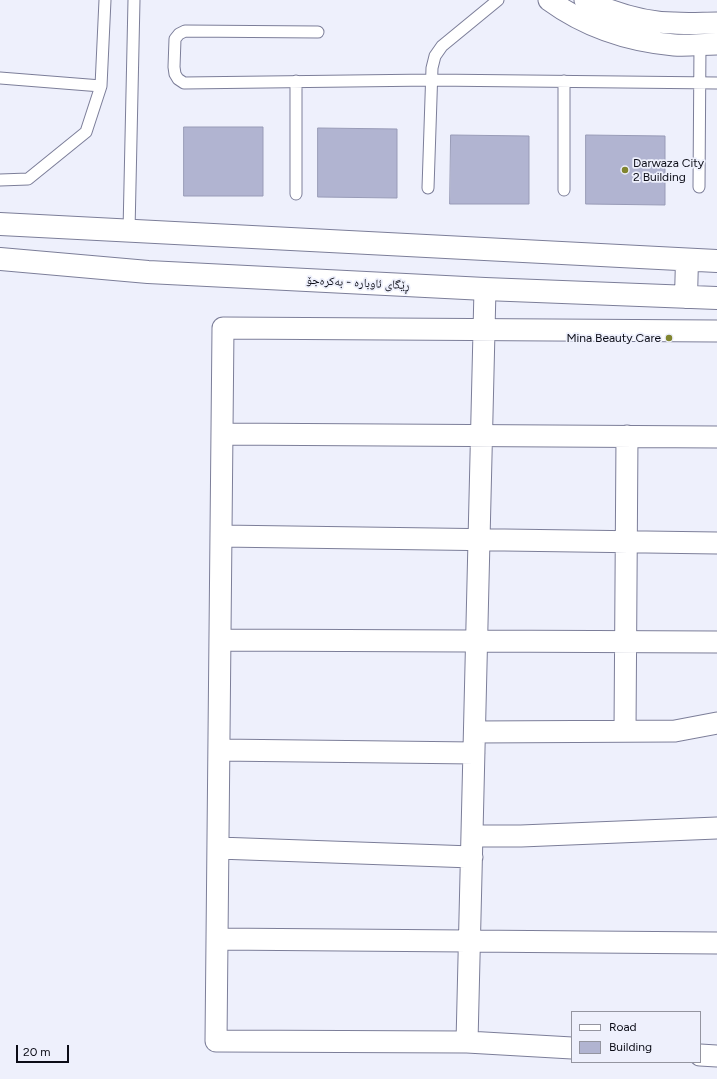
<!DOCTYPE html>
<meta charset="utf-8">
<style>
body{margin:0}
#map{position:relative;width:717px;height:1079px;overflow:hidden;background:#eef0fc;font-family:Figtree,sans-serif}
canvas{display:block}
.legend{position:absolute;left:571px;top:1011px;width:130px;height:52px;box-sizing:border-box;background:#eef0fc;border:1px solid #9495a0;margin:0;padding:5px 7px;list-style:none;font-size:12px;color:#0c0d17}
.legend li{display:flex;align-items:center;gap:8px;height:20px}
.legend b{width:20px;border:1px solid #9495a0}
.scale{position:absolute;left:16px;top:1045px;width:53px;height:18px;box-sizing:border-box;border:2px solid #0c0d17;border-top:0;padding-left:5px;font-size:12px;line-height:14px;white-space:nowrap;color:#0c0d17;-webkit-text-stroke:3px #eef0fc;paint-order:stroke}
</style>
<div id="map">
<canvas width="717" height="1079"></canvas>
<ul class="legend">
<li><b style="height:5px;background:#fff"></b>Road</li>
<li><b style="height:11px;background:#b1b4d1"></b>Building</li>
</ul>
<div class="scale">20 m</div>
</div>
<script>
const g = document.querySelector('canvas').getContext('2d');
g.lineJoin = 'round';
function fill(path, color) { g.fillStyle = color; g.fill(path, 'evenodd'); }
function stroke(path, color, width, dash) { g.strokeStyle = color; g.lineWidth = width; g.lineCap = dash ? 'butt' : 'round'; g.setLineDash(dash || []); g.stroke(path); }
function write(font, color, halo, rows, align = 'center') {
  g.font = font + ' Figtree,"Noto Naskh Arabic",sans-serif'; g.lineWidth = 3.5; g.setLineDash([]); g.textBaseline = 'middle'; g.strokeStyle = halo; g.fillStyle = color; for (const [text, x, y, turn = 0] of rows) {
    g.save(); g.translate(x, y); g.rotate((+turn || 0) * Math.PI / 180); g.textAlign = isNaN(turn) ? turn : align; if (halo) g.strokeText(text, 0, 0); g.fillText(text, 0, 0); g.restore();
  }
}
const building = new Path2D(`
 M 184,127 L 263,127 L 263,196 L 184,196 Z
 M 318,128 L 397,129 L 397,198 L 318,197 Z
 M 451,135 L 529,136 L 529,204 L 450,204 Z
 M 586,135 L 665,136 L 665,205 L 586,204 Z`);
fill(building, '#b1b4d1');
stroke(building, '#989bb7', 1);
const service = new Path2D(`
 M 318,32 L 185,31 L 179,34 L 175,39 L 174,67 L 175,74 L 178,79 L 184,83 L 432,80 L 717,83
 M 0,78 L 101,86
 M 296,81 L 296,194
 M 564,81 L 564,190
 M 0,180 L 28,179 L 86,132 L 101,86 L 105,0
 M 699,187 L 700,44
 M 428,188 L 432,68 L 435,56 L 442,46 L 498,0
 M 129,231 L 134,0`);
const minor = new Path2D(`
 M 549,0 C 586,27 629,41 674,45 C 688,46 703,44 717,44
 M 585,0 C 613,13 643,23 674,23 C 688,24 703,23 717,23
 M 222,434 L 717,437
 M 221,536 L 717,543
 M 220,640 L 717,642
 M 625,731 L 627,436
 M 475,732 L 675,731 L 717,723
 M 219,750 L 474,753
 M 472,836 L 521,836 L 717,828
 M 218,848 L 472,857
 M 217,939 L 717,943
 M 467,1042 L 485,289
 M 572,1048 L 467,1042 L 216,1041 L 223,328 L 717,331
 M 700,1055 L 717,1056`);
const secondary = new Path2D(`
 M 0,224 L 717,261
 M 0,259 L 148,272 L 485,289 L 717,298
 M 686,297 L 687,260`);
stroke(service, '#7c7e99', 13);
stroke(minor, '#7c7e99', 23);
stroke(secondary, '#7c7e99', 24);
stroke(service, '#fff', 11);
stroke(minor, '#fff', 21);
stroke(secondary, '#fff', 22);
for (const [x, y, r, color] of [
 [625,170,4,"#81852f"],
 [669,338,4,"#81852f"]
]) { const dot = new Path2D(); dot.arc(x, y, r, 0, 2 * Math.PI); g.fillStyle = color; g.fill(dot); stroke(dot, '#eef0fc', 1.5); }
write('12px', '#0c0d17', '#eef0fc', [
 ["Darwaza City",633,163],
 ["2 Building",633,177],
 ["Mina Beauty Care",661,338,"right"]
], 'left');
write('12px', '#0c0d17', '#eef0fc', [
 ["ڕێگای ئاوبارە - بەکرەجۆ",358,283,3]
]);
</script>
